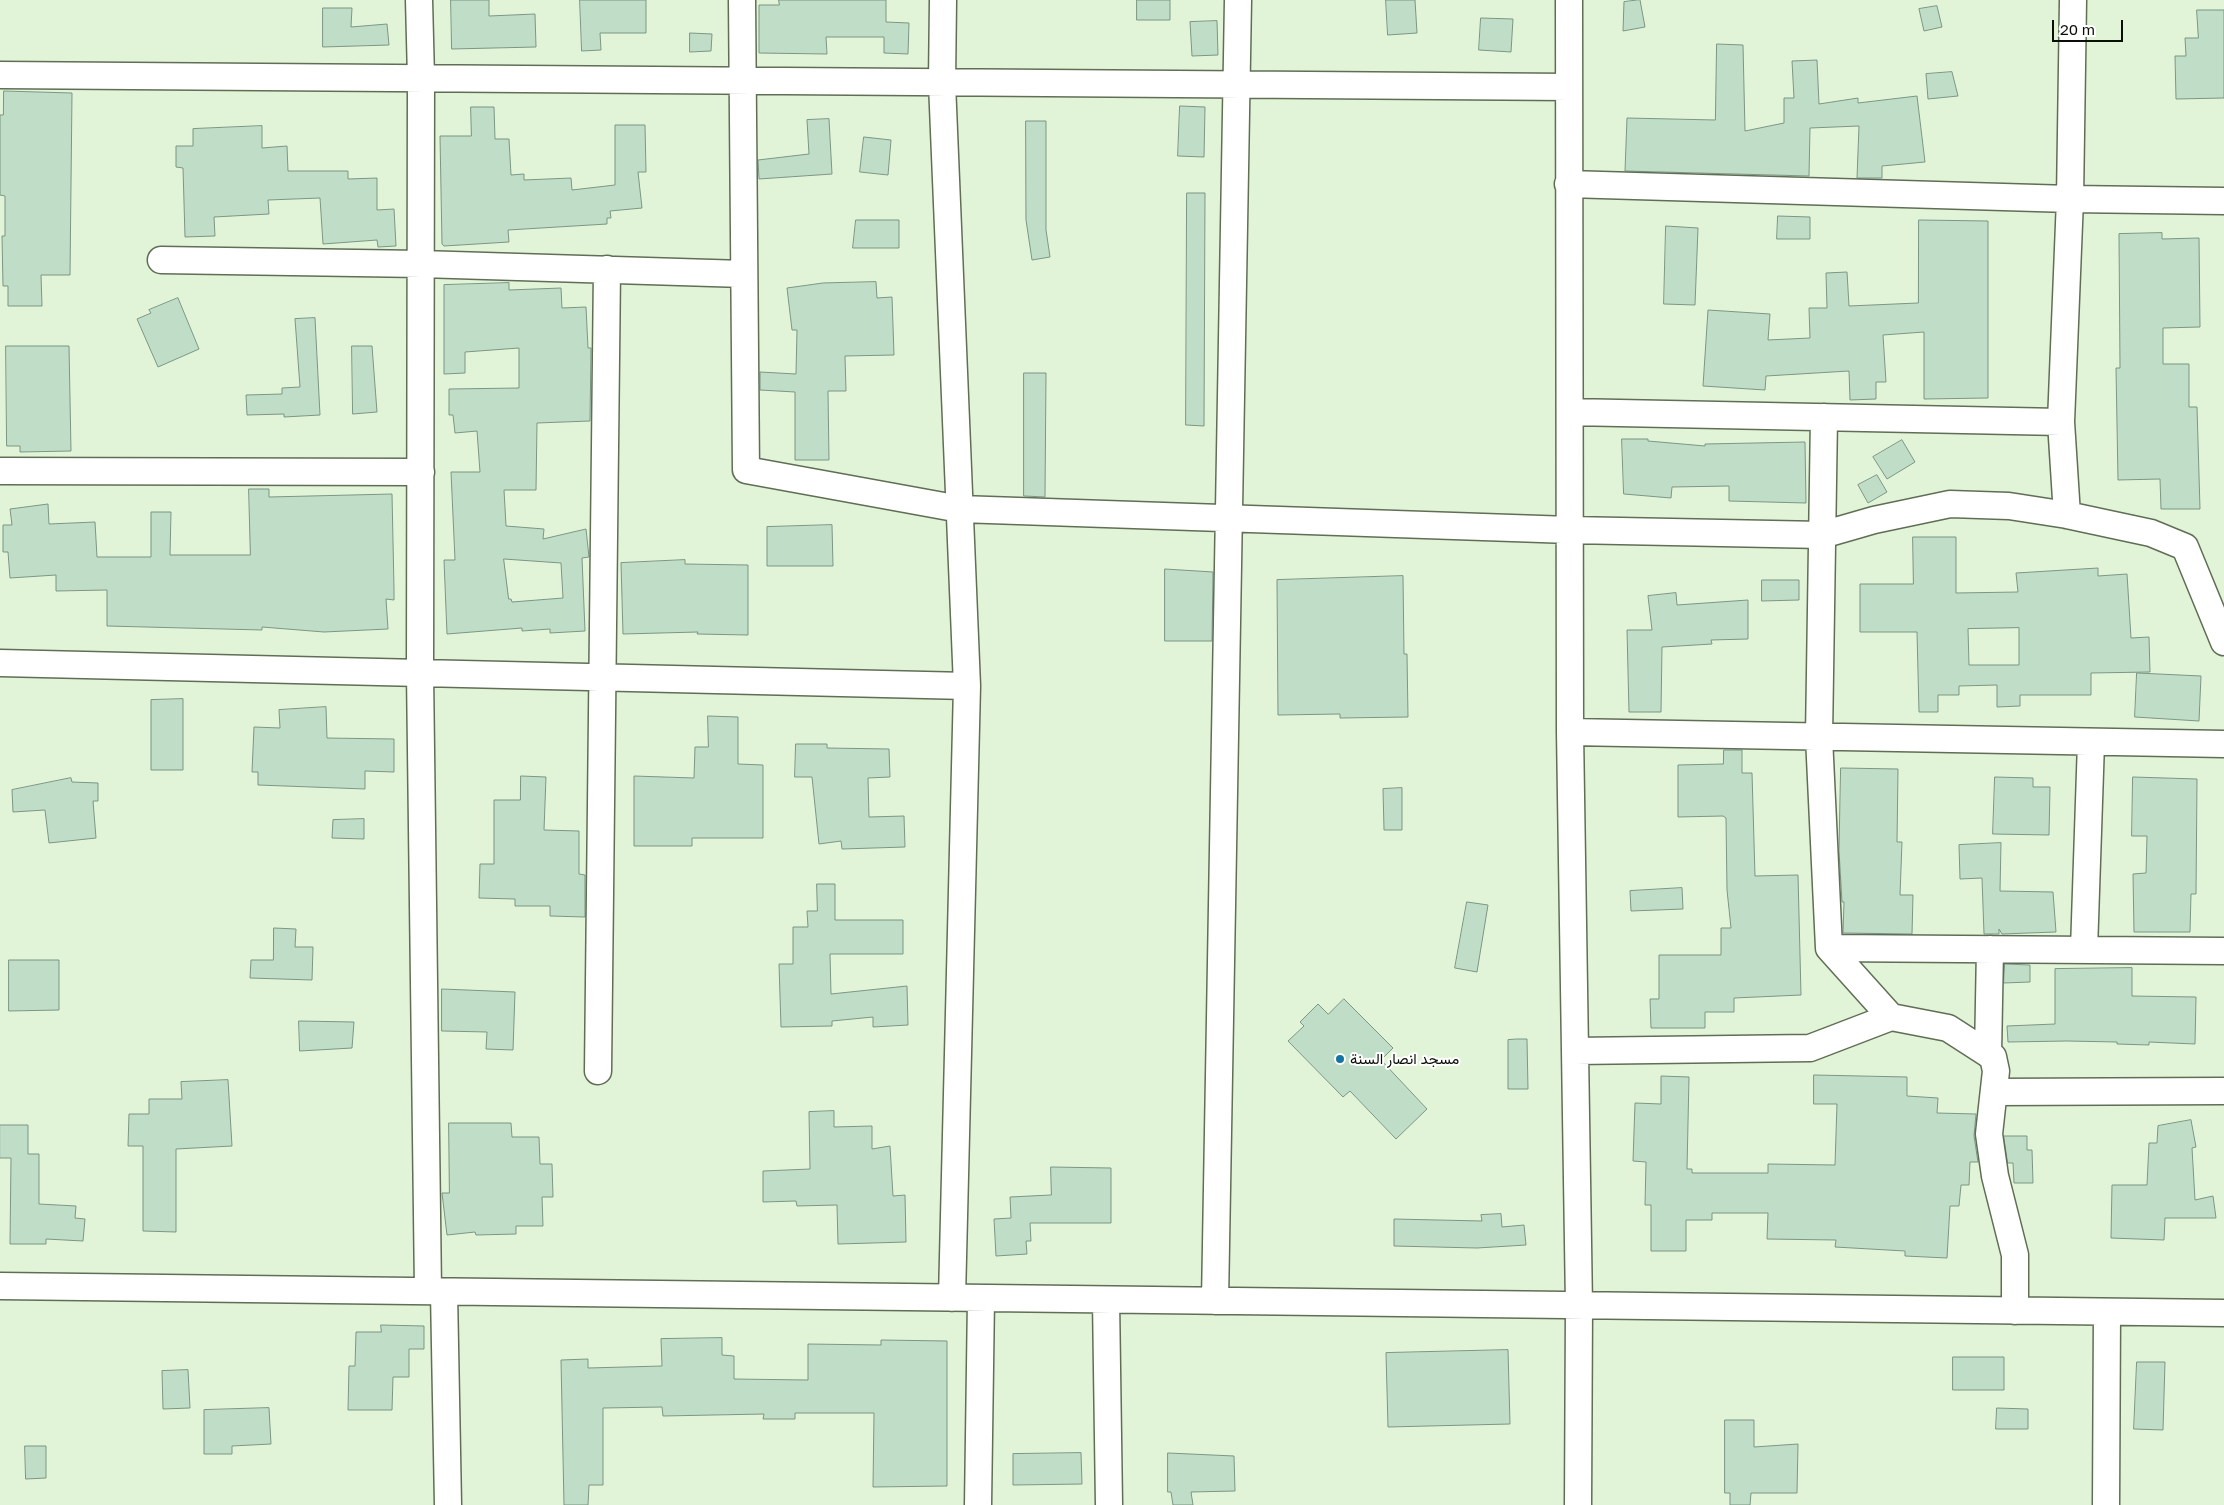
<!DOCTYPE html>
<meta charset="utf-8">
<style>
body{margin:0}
#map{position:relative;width:2224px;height:1505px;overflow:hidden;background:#e2f4d8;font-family:"Golos Text",sans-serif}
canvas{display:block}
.scale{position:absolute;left:2052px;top:20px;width:71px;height:22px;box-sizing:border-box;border:2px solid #090e06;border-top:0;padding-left:6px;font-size:15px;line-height:18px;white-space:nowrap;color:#090e06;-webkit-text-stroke:4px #fff;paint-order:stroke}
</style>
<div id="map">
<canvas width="2224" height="1505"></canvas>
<div class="scale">20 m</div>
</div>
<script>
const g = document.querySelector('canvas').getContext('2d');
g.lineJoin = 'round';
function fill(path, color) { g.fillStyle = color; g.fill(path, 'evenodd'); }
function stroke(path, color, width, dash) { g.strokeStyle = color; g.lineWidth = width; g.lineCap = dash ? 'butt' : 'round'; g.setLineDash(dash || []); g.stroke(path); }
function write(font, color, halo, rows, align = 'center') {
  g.font = font + ' "Golos Text",Vazirmatn,sans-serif'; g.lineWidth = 4; g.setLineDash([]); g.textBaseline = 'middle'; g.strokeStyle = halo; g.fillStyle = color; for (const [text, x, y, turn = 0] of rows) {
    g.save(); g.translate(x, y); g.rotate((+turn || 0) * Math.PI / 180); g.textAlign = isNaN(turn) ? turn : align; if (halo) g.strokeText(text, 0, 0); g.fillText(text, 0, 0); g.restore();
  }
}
const building = new Path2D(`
 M 451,0 L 489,0 L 489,16 L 535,14 L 536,47 L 452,49 Z
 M 580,0 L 646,0 L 646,33 L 600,33 L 601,50 L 582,51 Z
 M 779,0 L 886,0 L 886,22 L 909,23 L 908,54 L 884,53 L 884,37 L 826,37 L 827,54 L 759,53 L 759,5 L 779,5 Z
 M 1137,0 L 1170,0 L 1170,20 L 1137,20 Z
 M 1386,0 L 1415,0 L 1417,33 L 1388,35 Z
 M 1640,0 L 1645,27 L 1623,31 L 1624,2 Z
 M 1937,6 L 1942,27 L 1924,31 L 1919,9 Z
 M 323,8 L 352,8 L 351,27 L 387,24 L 389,45 L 323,47 Z
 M 2197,10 L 2224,10 L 2224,98 L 2176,99 L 2175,56 L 2186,56 L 2185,38 L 2198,38 Z
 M 1481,18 L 1513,19 L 1511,52 L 1479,50 Z
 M 1217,21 L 1218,55 L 1192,56 L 1190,22 Z
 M 690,33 L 712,34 L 711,51 L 690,52 Z
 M 1717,44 L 1743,45 L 1745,131 L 1784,123 L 1784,98 L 1794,98 L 1792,61 L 1817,60 L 1819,104 L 1858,98 L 1858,103 L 1917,96 L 1925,162 L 1882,166 L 1882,178 L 1857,178 L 1859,126 L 1810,128 L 1809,176 L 1625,171 L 1627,118 L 1715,120 Z
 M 1952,72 L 1958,96 L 1928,99 L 1926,74 Z
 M 4,91 L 72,93 L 70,275 L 41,275 L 42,306 L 8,306 L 8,286 L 3,286 L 2,236 L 5,236 L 5,196 L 0,195 L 0,115 L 3,115 Z
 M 1180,106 L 1205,107 L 1204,157 L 1178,156 Z
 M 471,107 L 494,107 L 495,139 L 509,139 L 511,175 L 524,174 L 524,180 L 571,178 L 572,190 L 615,185 L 615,125 L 645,125 L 646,172 L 638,172 L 642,208 L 610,211 L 611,218 L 607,218 L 607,224 L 508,230 L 509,242 L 444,246 L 442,244 L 440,136 L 471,136 Z
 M 829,119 L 832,174 L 759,179 L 758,160 L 809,154 L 807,120 Z
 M 1026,121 L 1046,121 L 1046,230 L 1050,257 L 1032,260 L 1026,220 Z
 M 262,126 L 262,148 L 287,146 L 288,171 L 348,171 L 348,179 L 377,178 L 377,210 L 394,209 L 396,246 L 378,247 L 377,240 L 323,244 L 320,198 L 268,200 L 269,214 L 214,217 L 215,236 L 185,237 L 183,168 L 176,167 L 176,146 L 193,146 L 193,129 Z
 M 864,137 L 891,140 L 888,175 L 860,172 Z
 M 1187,193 L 1205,193 L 1204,426 L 1186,425 Z
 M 1778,216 L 1810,217 L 1810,239 L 1777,239 Z
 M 856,220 L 899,220 L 899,248 L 853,248 Z
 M 1919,220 L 1988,221 L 1988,398 L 1924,399 L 1924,332 L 1883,335 L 1886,382 L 1876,382 L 1876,399 L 1850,400 L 1849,371 L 1766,376 L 1765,390 L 1703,386 L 1708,310 L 1770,314 L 1768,340 L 1810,338 L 1809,308 L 1827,308 L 1826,273 L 1847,272 L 1849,306 L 1918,303 Z
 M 1666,226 L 1698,228 L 1695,305 L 1664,304 Z
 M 2162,233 L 2162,239 L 2199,238 L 2200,327 L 2163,328 L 2163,364 L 2189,364 L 2189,407 L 2197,407 L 2200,509 L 2161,509 L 2160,479 L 2118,480 L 2116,368 L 2120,368 L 2119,234 Z
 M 876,282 L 877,298 L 892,297 L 894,355 L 845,356 L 846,391 L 828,391 L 829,460 L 795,460 L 795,392 L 760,390 L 760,372 L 796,374 L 797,330 L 792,330 L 787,288 L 823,283 Z
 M 509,283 L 509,290 L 561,288 L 562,308 L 586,307 L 588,348 L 591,348 L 590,421 L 537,423 L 536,490 L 504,490 L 506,526 L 544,529 L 543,539 L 586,529 L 589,557 L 582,558 L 585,631 L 550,633 L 550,629 L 522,631 L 522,628 L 447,634 L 444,560 L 455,560 L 451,472 L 480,472 L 477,431 L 455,433 L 453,415 L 449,415 L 449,389 L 519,388 L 519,348 L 465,352 L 465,373 L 444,374 L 444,285 ZM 504,559 L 561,563 L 563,598 L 512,602 L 511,599 L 509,599 Z
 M 178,298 L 199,349 L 158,367 L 137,319 L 151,313 L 149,310 Z
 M 315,318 L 320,415 L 284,417 L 284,414 L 247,415 L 246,395 L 282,394 L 282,388 L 300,387 L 295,319 Z
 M 6,346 L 69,346 L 71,451 L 20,452 L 20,446 L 7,446 Z
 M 352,346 L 372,346 L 377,412 L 353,414 Z
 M 1024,373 L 1046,373 L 1045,497 L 1024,496 Z
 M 1622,439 L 1648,439 L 1648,441 L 1705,446 L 1705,444 L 1805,442 L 1806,503 L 1729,501 L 1729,486 L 1672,487 L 1671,498 L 1624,494 Z
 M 1902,440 L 1915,462 L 1887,479 L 1873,457 Z
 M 1877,475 L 1887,492 L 1868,503 L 1858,485 Z
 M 249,489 L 269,489 L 269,497 L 392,494 L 394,589 L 394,600 L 386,599 L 388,629 L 324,632 L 262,627 L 262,630 L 107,626 L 107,590 L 56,591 L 56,575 L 10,578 L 8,552 L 3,552 L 3,525 L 12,525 L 10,509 L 48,504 L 49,524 L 95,522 L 97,557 L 151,557 L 151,512 L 171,512 L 170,555 L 250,555 Z
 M 832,525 L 833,566 L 767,566 L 767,527 Z
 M 1913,537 L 1956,537 L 1956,593 L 2018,592 L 2016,573 L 2098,568 L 2098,576 L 2127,574 L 2131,638 L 2149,637 L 2150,672 L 2091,673 L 2091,695 L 2020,695 L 2020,706 L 1997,707 L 1997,685 L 1959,686 L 1959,695 L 1938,695 L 1938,712 L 1919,712 L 1917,632 L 1860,632 L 1860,584 L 1913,584 ZM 2019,628 L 2019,665 L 1969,665 L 1968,629 Z
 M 685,560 L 685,564 L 748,565 L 748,635 L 697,634 L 698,632 L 623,634 L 621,563 Z
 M 1165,569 L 1213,572 L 1212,641 L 1165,641 Z
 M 1403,576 L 1404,654 L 1407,654 L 1408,717 L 1340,718 L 1340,714 L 1278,715 L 1277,580 Z
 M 1762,580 L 1799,580 L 1799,600 L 1762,601 Z
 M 1676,593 L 1677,605 L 1748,600 L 1748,639 L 1711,640 L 1712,644 L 1662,647 L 1661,712 L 1629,712 L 1627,630 L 1652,630 L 1648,596 Z
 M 2137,673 L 2201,676 L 2199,721 L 2135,717 Z
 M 183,699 L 183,770 L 151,770 L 151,700 Z
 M 326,707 L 327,738 L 394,739 L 394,772 L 365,771 L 365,789 L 258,785 L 258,772 L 252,772 L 254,727 L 280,728 L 279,710 Z
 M 708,716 L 738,717 L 738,764 L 763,765 L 763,838 L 692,838 L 692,846 L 634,846 L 634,776 L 694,778 L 695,747 L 708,747 Z
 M 796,744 L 827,744 L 827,748 L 889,749 L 890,777 L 868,778 L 869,817 L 904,816 L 905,847 L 842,849 L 841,841 L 819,844 L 812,777 L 795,777 Z
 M 1724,750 L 1742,750 L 1742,773 L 1752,773 L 1755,876 L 1798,875 L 1801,995 L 1734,998 L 1734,1012 L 1705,1012 L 1705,1028 L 1651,1028 L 1650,999 L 1659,999 L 1659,955 L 1721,955 L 1721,928 L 1731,928 L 1727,890 L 1726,818 L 1723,816 L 1678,817 L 1678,765 L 1723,764 Z
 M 1841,768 L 1898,769 L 1897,842 L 1902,842 L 1900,895 L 1913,895 L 1912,934 L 1843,933 L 1844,902 L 1842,902 L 1839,851 Z
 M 521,776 L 546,777 L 544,830 L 579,831 L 579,874 L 585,875 L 585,917 L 550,916 L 550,906 L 515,906 L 515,899 L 479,898 L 480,864 L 494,864 L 494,800 L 520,800 Z
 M 1995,777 L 2033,778 L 2033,787 L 2050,787 L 2049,835 L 1993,834 Z
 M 2133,777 L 2197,779 L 2196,894 L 2191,894 L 2190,932 L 2134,932 L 2133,874 L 2146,873 L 2147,836 L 2132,836 Z
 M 71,778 L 72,782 L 98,783 L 98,801 L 93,801 L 96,838 L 49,843 L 45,810 L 13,812 L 12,790 Z
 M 1402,788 L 1402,830 L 1384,830 L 1383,789 Z
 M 364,819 L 364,839 L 332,838 L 333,820 Z
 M 2001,843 L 2000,891 L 2053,892 L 2056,932 L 2002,934 L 1999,929 L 1999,934 L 1984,934 L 1982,878 L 1960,879 L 1959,845 Z
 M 817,884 L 835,884 L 835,920 L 903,920 L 903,954 L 830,954 L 831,994 L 907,986 L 908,1025 L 873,1027 L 873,1017 L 832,1021 L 832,1026 L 781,1027 L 779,964 L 793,964 L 793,927 L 808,927 L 807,911 L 817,911 Z
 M 1682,888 L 1683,909 L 1631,911 L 1630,891 Z
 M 1467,902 L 1488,905 L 1477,972 L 1455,968 Z
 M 274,928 L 296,929 L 295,947 L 313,947 L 312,980 L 250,978 L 251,960 L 273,960 Z
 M 9,960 L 59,960 L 59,1010 L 9,1011 Z
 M 2005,964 L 2030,965 L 2030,982 L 2004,983 Z
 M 2132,968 L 2132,996 L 2196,997 L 2195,1044 L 2149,1042 L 2149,1045 L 2117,1044 L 2117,1042 L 2067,1041 L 2008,1042 L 2007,1026 L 2055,1024 L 2055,969 Z
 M 442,989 L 515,992 L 513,1050 L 486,1049 L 487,1032 L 442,1031 Z
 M 1344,999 L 1393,1048 L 1381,1060 L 1427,1109 L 1396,1139 L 1350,1091 L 1343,1097 L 1288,1041 L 1304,1026 L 1300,1022 L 1318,1004 L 1328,1014 Z
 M 299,1021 L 354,1022 L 352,1048 L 300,1051 Z
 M 1517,1039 L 1527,1039 L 1528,1089 L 1508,1089 L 1508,1040 Z
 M 1814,1075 L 1907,1077 L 1907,1096 L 1938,1098 L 1937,1113 L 1976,1114 L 1974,1136 L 1978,1162 L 1970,1162 L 1969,1185 L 1961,1185 L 1959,1206 L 1950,1206 L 1947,1258 L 1905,1256 L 1905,1251 L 1835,1247 L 1836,1240 L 1767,1239 L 1768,1213 L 1712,1213 L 1712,1220 L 1686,1220 L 1686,1251 L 1651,1251 L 1651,1205 L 1645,1205 L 1646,1162 L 1633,1161 L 1635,1103 L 1661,1104 L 1661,1076 L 1689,1077 L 1687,1169 L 1692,1169 L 1692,1173 L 1768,1173 L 1768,1164 L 1835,1165 L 1837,1104 L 1814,1104 Z
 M 228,1080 L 232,1146 L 176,1149 L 176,1232 L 143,1231 L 143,1146 L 128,1146 L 129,1114 L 149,1114 L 149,1099 L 182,1099 L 181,1082 Z
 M 834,1111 L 834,1127 L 872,1126 L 872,1149 L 890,1146 L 893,1196 L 905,1195 L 906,1242 L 838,1244 L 837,1205 L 797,1206 L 796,1201 L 763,1202 L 763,1171 L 810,1169 L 809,1112 Z
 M 2191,1120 L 2196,1147 L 2192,1148 L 2195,1200 L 2213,1196 L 2216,1218 L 2165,1218 L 2164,1240 L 2111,1238 L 2112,1185 L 2147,1185 L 2149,1143 L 2157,1143 L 2158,1126 Z
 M 449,1123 L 511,1123 L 512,1137 L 539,1137 L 540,1164 L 552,1164 L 553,1197 L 542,1197 L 543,1226 L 516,1226 L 516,1234 L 476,1235 L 475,1232 L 447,1235 L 442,1193 L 449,1193 Z
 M 0,1125 L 28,1125 L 28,1154 L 39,1154 L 39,1204 L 76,1206 L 75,1218 L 85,1219 L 83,1241 L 46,1239 L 46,1244 L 10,1244 L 11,1158 L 0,1158 Z
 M 2004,1136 L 2027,1136 L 2027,1150 L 2032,1150 L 2033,1183 L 2014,1183 L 2013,1163 L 2008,1163 Z
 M 1051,1167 L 1111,1168 L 1111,1223 L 1030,1223 L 1031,1241 L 1026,1241 L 1027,1254 L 996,1256 L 994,1219 L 1011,1218 L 1010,1197 L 1051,1195 Z
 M 1501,1214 L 1502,1227 L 1524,1225 L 1526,1245 L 1477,1248 L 1394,1246 L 1394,1219 L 1482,1221 L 1481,1215 Z
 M 381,1325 L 424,1326 L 424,1349 L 409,1349 L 409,1377 L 393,1377 L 392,1410 L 348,1410 L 349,1366 L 355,1366 L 356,1332 L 381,1332 Z
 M 722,1338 L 722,1355 L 734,1356 L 734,1379 L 808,1380 L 808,1344 L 881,1345 L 881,1340 L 947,1341 L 947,1486 L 873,1487 L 874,1413 L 795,1413 L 795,1419 L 763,1419 L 764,1414 L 663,1416 L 662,1407 L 603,1408 L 603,1485 L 589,1485 L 588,1505 L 564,1505 L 561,1360 L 588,1359 L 588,1368 L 662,1366 L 661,1339 Z
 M 1508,1350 L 1510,1424 L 1388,1427 L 1386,1353 Z
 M 1953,1357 L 2004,1357 L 2004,1390 L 1953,1390 Z
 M 2137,1362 L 2165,1362 L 2163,1430 L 2134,1429 Z
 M 188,1370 L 190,1408 L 163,1409 L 162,1371 Z
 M 269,1408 L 271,1444 L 232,1446 L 232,1454 L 204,1454 L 204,1410 Z
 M 1997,1408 L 2028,1409 L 2028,1429 L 1996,1429 Z
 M 1725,1420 L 1754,1420 L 1754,1447 L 1798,1444 L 1797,1493 L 1751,1493 L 1750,1505 L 1730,1505 L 1730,1493 L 1725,1493 Z
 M 25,1446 L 46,1446 L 46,1478 L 26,1479 Z
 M 1081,1453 L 1082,1484 L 1013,1485 L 1013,1454 Z
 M 1168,1453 L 1234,1456 L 1235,1491 L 1191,1492 L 1193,1505 L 1173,1505 L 1171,1492 L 1168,1492 Z`);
fill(building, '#c0ddc8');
stroke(building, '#7b9683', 1);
const minor = new Path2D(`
 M 419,0 L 421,78 L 420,673 L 428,1291
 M 742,0 L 746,470 L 960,509 L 1570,530 L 1822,535 L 1874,520 L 1950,504 L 2009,506 L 2067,515 L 2151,533 L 2185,547 L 2224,642
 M 943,0 L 942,83 L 967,686 L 952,1298
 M 1569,0 L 1570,732 L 1579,1306 L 1578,1505
 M 0,75 L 1569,87
 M 1568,184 L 2070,199 L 2224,201
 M 161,260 L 421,264 L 744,274
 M 1570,412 L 2061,422
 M 1824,417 L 1819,737 L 1829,948 L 1891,1017 L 1948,1028 L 1993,1057 L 1996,1071 L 1989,1134 L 1995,1176 L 2015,1255 L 2015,1311
 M 0,471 L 421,472
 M 2067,515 L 2061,422 L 2070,199 L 2073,0
 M 0,663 L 967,686
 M 1570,732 L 2224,744
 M 1829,948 L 2224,951
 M 2084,950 L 2091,742
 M 1575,1051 L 1810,1048 L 1891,1017
 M 1988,1054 L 1990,949
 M 598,1071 L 607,269
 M 1994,1092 L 2224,1091
 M 0,1286 L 2224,1313
 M 444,1292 L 448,1505
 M 1106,1300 L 1109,1505
 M 1215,1301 L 1238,0
 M 978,1505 L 981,1298
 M 2106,1505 L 2107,1312`);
stroke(minor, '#5f6e55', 29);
stroke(minor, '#fff', 26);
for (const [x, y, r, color] of [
 [1340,1059,5,"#1674a2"]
]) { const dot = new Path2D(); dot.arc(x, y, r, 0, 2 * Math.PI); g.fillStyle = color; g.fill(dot); stroke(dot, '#fff', 2); }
write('15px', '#090e06', '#fff', [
 ["مسجد انصار السنة",1350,1059]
], 'left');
</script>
